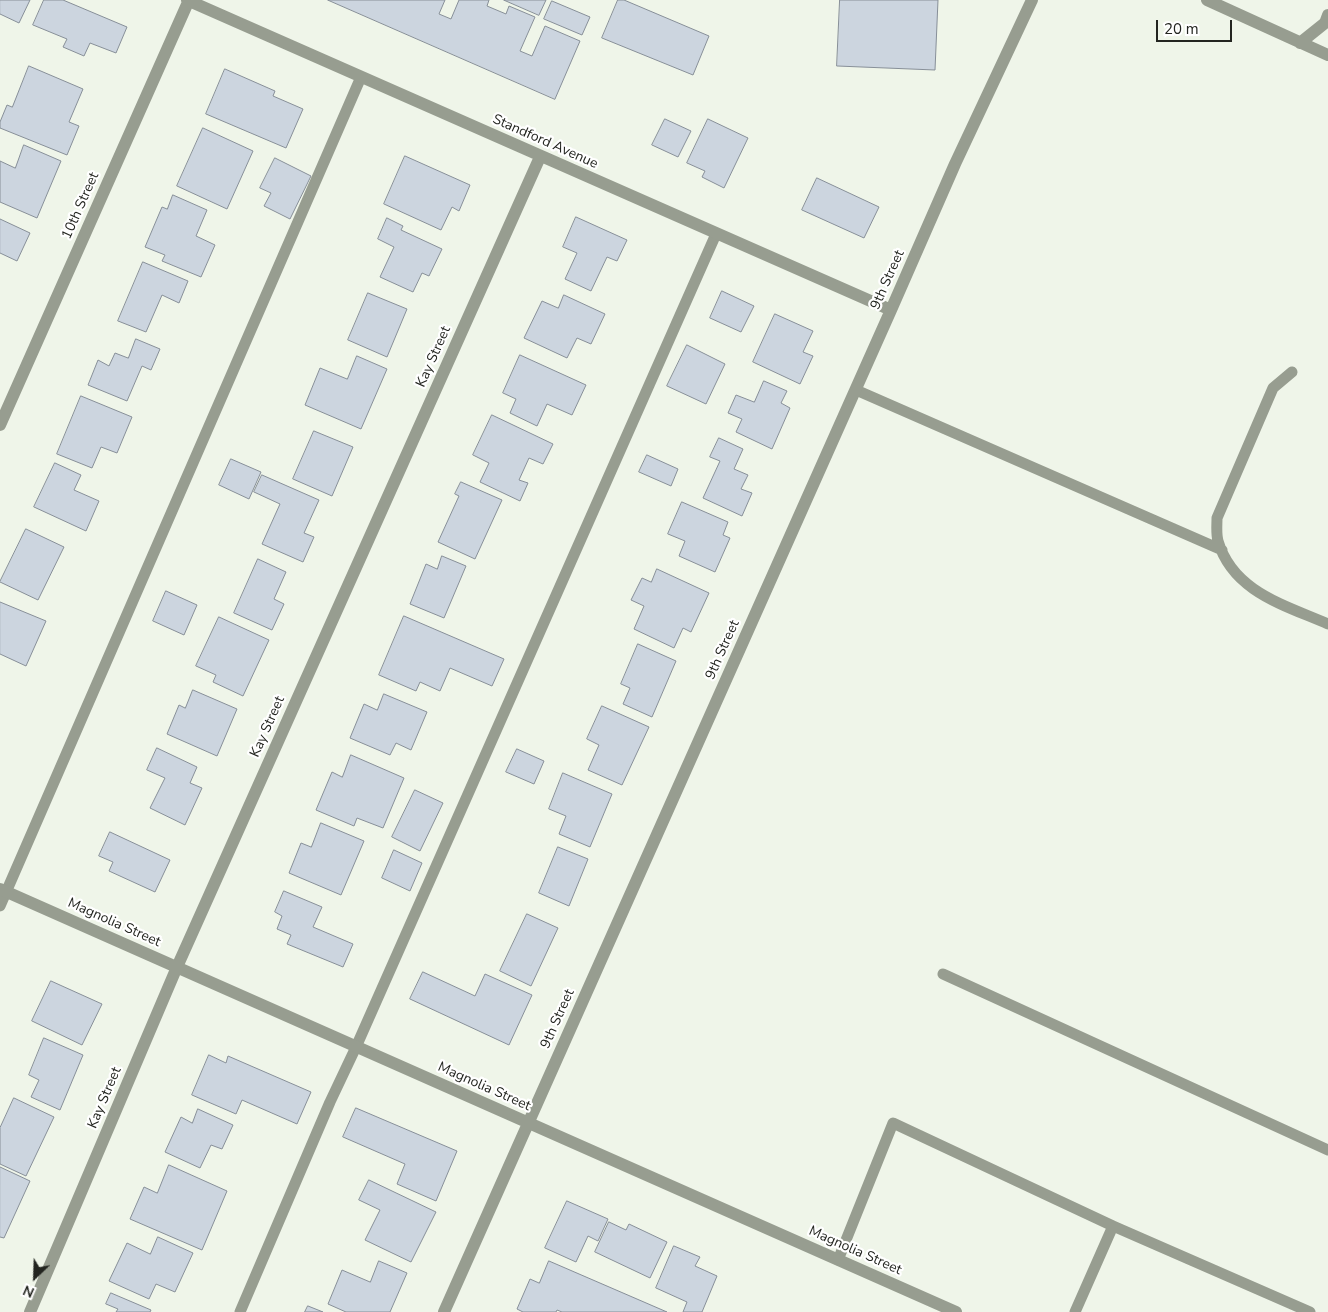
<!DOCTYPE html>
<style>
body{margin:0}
#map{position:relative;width:1328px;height:1312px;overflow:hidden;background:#eff5e9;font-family:"Nunito Sans",sans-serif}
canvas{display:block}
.north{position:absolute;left:10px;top:1252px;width:50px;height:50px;-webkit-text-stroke:4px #fff;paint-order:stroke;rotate:204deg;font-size:14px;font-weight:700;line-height:20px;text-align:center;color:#232520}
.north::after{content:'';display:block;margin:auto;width:18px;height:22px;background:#232520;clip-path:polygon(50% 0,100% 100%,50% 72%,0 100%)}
.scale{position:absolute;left:1156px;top:20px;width:76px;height:22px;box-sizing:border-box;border:2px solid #232520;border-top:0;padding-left:6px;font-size:15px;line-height:18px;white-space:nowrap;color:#232520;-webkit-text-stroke:4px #fff;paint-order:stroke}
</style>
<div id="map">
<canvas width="1328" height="1312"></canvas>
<div class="north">N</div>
<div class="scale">20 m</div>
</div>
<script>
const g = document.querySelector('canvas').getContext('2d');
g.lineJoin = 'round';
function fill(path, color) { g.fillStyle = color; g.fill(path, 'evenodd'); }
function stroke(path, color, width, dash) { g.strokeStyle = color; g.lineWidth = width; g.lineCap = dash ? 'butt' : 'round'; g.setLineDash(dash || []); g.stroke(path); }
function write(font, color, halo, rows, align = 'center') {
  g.font = font + ' "Nunito Sans",sans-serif'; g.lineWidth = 4.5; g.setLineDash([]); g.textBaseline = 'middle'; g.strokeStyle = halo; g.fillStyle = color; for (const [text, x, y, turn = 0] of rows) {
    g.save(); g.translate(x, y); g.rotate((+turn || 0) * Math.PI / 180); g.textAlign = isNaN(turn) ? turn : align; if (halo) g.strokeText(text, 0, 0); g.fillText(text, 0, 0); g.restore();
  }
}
const building = new Path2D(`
 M 0,0 L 30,0 L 19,23 L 0,14 Z
 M 44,0 L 63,0 L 127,27 L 116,53 L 90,43 L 84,56 L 63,47 L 67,39 L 33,25 Z
 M 328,0 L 445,0 L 439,14 L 451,19 L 459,0 L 489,0 L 487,6 L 506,14 L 509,6 L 535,17 L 520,51 L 532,56 L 545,26 L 580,41 L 555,99 Z
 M 504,0 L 546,0 L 539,15 Z
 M 618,0 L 624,0 L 709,36 L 693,75 L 602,38 Z
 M 840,0 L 938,0 L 935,70 L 837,66 Z
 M 552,1 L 590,17 L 582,35 L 544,19 Z
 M 29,66 L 83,89 L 69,122 L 79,126 L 67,155 L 0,128 L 0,122 L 7,105 L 12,107 Z
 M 225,69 L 275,91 L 273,96 L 303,109 L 286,148 L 206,114 Z
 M 665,119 L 691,131 L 678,157 L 652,145 Z
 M 708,119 L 748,138 L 724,188 L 702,177 L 705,171 L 687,163 Z
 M 203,128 L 253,151 L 227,209 L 177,186 Z
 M 24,145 L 61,161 L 37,218 L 0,202 L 0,161 L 15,168 Z
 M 405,156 L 470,185 L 459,211 L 452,207 L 441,230 L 384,204 Z
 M 275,158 L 311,176 L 290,219 L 264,206 L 271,193 L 260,188 Z
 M 817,178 L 879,207 L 864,238 L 802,210 Z
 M 173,195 L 207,210 L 196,236 L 215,245 L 201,277 L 162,261 L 165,255 L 145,247 L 162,207 L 167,209 Z
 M 576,217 L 627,240 L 617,261 L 607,257 L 591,291 L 565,279 L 577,253 L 563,247 Z
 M 387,218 L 403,226 L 401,230 L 442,249 L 429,276 L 422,273 L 413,292 L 380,277 L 394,247 L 378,239 Z
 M 0,219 L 30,233 L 17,261 L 0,253 Z
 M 143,262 L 188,281 L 179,303 L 162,295 L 146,332 L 118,321 Z
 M 722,291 L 754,306 L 741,332 L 710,318 Z
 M 368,293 L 407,309 L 387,357 L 348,340 Z
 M 564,295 L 605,314 L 591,344 L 577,338 L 567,358 L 524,338 L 542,301 L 558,308 Z
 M 775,314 L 813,331 L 803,352 L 813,356 L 800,384 L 753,362 Z
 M 136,339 L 160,349 L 151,370 L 142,366 L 127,401 L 88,385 L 98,360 L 109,366 L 115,353 L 128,358 Z
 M 687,345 L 725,364 L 706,404 L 667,386 Z
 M 520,355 L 586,385 L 572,415 L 547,404 L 537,426 L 510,413 L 516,399 L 503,393 Z
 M 357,356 L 387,369 L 361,429 L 305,405 L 320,368 L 347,379 Z
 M 764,381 L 787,391 L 781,403 L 790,408 L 772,449 L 736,432 L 742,419 L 728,413 L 736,395 L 754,402 Z
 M 81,396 L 132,417 L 117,453 L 101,447 L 92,468 L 57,454 Z
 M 492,415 L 553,444 L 543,464 L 529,458 L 519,480 L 528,483 L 520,501 L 480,482 L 489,463 L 473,455 Z
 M 314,431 L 353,447 L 332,496 L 293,479 Z
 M 719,438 L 743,449 L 734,469 L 748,475 L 741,489 L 752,493 L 742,516 L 703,498 L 720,461 L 710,457 Z
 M 647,455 L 678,469 L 671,486 L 639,472 Z
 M 231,459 L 261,472 L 249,499 L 219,485 Z
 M 55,463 L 81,475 L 74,490 L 99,501 L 86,531 L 34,507 Z
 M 262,475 L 319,500 L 304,533 L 314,537 L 303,562 L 262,544 L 280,504 L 254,492 Z
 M 461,482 L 502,500 L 475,559 L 438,542 L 459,496 L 455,494 Z
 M 682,502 L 728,522 L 723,535 L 730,538 L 715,572 L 679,556 L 685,541 L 668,534 Z
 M 26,529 L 64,547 L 38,600 L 0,582 Z
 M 442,556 L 466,566 L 444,618 L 410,604 L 426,564 L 437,569 Z
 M 258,559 L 286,572 L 274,599 L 284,604 L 272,630 L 234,613 Z
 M 657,569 L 709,593 L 691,632 L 683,628 L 674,648 L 634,629 L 644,606 L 631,600 L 642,578 L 651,582 Z
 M 166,591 L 197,605 L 184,635 L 153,621 Z
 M 0,602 L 46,621 L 26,666 L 0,654 Z
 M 404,616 L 504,659 L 492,686 L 450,668 L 440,691 L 420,682 L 416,691 L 379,675 Z
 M 219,617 L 269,640 L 243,696 L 213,682 L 216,675 L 196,666 Z
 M 638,644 L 676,661 L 652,717 L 623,704 L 630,688 L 621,684 Z
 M 193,690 L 237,709 L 217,756 L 167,734 L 179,705 L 185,708 Z
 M 384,694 L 427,712 L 411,750 L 396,743 L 390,755 L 350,738 L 364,704 L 377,710 Z
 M 602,706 L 649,727 L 622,785 L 588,770 L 599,745 L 587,739 Z
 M 157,748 L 197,767 L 190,783 L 202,788 L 185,825 L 150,808 L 165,778 L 147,770 Z
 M 517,749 L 544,761 L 534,784 L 506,772 Z
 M 351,755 L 404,778 L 383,828 L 357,818 L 354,826 L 316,810 L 332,772 L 342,777 Z
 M 563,773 L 612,794 L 590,847 L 559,834 L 566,816 L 549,809 Z
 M 415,790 L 443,803 L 420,851 L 392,837 Z
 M 321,823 L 364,841 L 341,895 L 289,873 L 301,843 L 311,847 Z
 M 110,832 L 170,860 L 155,892 L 109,871 L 113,862 L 99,856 Z
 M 558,847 L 588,859 L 569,906 L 539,893 Z
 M 394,850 L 422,863 L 410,891 L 382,878 Z
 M 284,891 L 322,907 L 313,927 L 353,944 L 343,967 L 287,944 L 291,935 L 277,929 L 282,916 L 275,912 Z
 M 527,914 L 558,928 L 531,986 L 500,971 Z
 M 423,972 L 475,996 L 485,974 L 532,995 L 509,1045 L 410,999 Z
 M 51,981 L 102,1004 L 82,1045 L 32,1021 Z
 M 44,1038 L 83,1055 L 60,1110 L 31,1097 L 39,1080 L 29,1075 Z
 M 209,1055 L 226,1063 L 228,1056 L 311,1092 L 297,1124 L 242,1100 L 236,1114 L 192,1095 Z
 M 14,1098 L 54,1117 L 26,1176 L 0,1164 L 0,1128 Z
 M 356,1108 L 457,1151 L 436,1201 L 397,1184 L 405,1164 L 343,1137 Z
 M 198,1109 L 233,1125 L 222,1149 L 211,1145 L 200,1168 L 165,1152 L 181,1117 L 192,1123 Z
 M 169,1165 L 227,1191 L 202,1250 L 130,1219 L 144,1187 L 157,1193 Z
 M 0,1167 L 30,1181 L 4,1238 L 0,1237 Z
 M 369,1180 L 436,1212 L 411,1262 L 365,1240 L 380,1210 L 359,1200 Z
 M 567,1201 L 608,1219 L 598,1241 L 588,1236 L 576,1262 L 545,1248 Z
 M 609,1222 L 626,1230 L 629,1224 L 667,1242 L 650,1278 L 595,1252 Z
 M 158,1237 L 193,1253 L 175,1292 L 156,1284 L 149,1299 L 109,1281 L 127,1243 L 150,1254 Z
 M 674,1246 L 700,1257 L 695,1266 L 717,1276 L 702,1312 L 683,1312 L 687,1302 L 656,1288 Z
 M 379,1261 L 407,1273 L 390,1312 L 346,1312 L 328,1304 L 342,1270 L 370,1282 Z
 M 549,1261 L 667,1312 L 562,1312 L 557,1310 L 556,1312 L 523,1312 L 517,1309 L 530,1279 L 539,1283 Z
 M 111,1293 L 151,1310 L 150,1312 L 116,1312 L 118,1309 L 106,1304 Z
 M 308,1306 L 323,1312 L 305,1312 Z`);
fill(building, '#ccd5df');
stroke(building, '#878f98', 1);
stroke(new Path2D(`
 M 1292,372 L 1273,388 L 1217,518 C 1217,525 1216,534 1218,541 C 1233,592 1285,605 1328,624
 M 856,390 L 1222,550
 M 0,906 L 361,77
 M 943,974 L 1328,1150
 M 1113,1226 L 1310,1312
 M 838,1260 L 893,1123 L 1113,1226 L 1075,1312
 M 240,1312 L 330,1102 L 356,1047 L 716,234`), '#979d90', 11);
stroke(new Path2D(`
 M 187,0 L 891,310
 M 1207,0 L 1328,55
 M 1300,43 L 1325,23 L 1328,15
 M 0,425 L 189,0
 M 0,889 L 956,1312
 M 30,1312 L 177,967 L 540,157
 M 444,1312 L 891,310 L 955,164 L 1032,0`), '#979d90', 12);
write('14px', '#232520', '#fff', [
 ["Standford Avenue",545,142,24],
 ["10th Street",81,206,-66],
 ["9th Street",888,280,-66],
 ["Kay Street",434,357,-66],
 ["9th Street",723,650,-66],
 ["Kay Street",268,727,-66],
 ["Magnolia Street",114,923,24],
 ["9th Street",558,1019,-66],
 ["Magnolia Street",484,1087,24],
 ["Kay Street",105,1098,-67],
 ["Magnolia Street",855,1251,24]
]);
</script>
